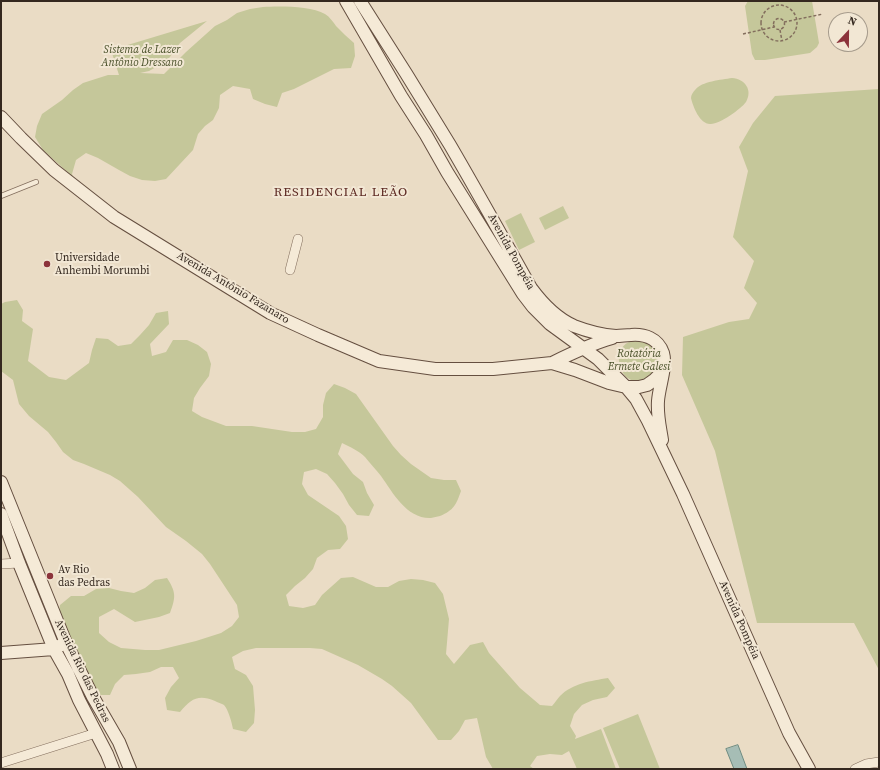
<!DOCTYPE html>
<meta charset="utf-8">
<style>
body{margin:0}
#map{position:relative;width:880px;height:770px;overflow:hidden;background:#eadcc5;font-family:"Source Serif 4",serif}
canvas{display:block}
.frame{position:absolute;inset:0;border:2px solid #34281f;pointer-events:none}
.north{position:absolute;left:828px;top:12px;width:40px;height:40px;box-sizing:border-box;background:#f2e7d4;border:1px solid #a69b8c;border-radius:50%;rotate:22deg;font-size:11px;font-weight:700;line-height:16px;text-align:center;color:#34281f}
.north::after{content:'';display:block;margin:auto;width:14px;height:18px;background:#8c333b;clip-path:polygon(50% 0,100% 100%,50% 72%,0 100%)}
</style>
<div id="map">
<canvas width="880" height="770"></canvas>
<div class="frame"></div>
<div class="north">N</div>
</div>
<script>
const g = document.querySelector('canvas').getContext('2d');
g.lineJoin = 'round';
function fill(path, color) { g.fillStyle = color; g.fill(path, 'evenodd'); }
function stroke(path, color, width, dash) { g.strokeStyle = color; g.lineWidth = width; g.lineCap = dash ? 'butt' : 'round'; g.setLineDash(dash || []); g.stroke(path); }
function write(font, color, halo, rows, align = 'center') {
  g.font = font + ' "Source Serif 4",serif'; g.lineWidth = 4; g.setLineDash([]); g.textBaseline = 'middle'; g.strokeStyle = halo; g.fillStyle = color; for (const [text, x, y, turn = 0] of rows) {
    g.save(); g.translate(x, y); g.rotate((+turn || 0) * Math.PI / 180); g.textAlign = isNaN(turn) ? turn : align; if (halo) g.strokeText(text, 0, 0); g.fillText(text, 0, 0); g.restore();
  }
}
fill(new Path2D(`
 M 748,1 L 812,1 L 819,43 L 817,47 L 810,53 L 765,60 L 755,60 L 752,54 L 745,6 Z
 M 263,7 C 280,6 311,6 325,14 C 330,17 333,22 336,26 C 342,32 348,38 354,43 L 355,56 L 351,68 L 334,69 L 294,89 L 282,93 L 277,107 L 265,104 L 253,99 L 250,89 L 233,86 L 220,95 L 219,108 L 213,120 L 205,126 L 198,134 L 193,150 L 166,179 L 155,181 L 142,180 L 130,176 L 119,170 L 98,158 L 86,153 L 76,160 L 72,174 L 73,177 L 43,150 L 35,137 L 37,126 L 42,114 L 62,100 L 73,90 L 83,83 L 108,75 L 119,75 L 111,50 L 207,21 L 180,43 L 167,61 L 149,71 L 140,73 L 164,74 L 186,52 L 215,26 L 227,20 L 237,13 L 250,9 Z
 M 732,78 C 745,79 753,90 746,102 C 741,109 719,125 710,124 C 700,124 693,107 691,98 C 691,95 693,92 695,90 C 702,81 721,80 732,78 Z
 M 879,89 L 879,670 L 854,623 L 757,623 L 715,451 L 682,375 L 683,337 L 729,322 L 749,319 L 757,303 L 744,288 L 754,261 L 733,237 L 748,171 L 739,147 L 753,123 L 775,96 Z
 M 563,206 L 569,218 L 545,230 L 539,218 Z
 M 521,213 L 535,242 L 519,250 L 505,221 Z
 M 17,300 L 23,310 L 22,321 L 33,329 L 28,361 L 49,377 L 66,380 L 89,363 L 92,350 L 96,338 L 108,339 L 118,346 L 131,344 L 140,335 L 149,325 L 156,313 L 168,311 L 169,324 L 150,344 L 152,356 L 166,352 L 173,340 L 187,340 L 198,345 L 207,352 L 211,364 L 209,376 L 200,388 L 194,398 L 192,411 L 202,417 L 226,426 L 252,426 L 292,432 L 305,432 L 316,429 L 323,417 L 323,405 L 326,393 L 334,384 L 345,388 L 356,394 L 393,446 L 401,455 L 411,464 L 431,478 L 444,480 L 456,480 L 461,491 C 456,505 454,510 440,516 C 437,517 434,517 431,518 C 407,519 393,493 381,476 C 376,470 370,463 365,457 C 359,451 350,447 342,443 L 338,454 L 353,474 L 363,482 L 367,493 L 374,505 L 369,516 L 357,515 L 349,505 L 343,494 L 335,483 L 327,474 L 316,469 L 304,472 L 302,484 L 308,495 L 339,516 L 346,526 L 348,539 L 340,549 L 328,550 L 317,558 L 313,569 L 305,578 L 295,586 L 286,595 L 289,606 L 303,608 L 315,605 L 322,595 L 341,578 L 353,577 L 376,587 L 388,587 L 399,581 L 411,579 L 423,580 L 435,583 L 443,594 L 449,619 L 446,654 L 454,664 L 470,645 L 483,642 L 489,653 L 520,688 L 540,705 L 552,706 C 555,703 557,699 560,696 C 573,683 591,681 608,678 L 615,688 L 607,697 L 593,700 L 582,705 L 574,714 L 570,726 L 576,736 L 575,739 L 601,729 L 616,769 L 577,769 L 569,751 L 562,755 L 550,754 L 537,756 L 530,766 L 534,769 L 493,769 L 486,757 L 477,718 L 465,720 L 459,731 L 451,740 L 438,740 L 411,703 L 392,686 L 382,679 L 358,665 L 322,649 L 310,648 L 256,648 L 243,651 L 232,657 L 235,669 L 246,675 L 253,686 L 255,710 L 254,723 L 246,732 L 233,729 C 232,723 228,709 224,705 C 222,704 217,702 215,701 C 198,694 191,699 180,712 L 167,710 L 165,698 L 171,687 L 179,678 L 173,667 L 161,667 L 150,672 L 136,674 L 124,675 L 115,684 L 110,695 L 97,695 L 58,617 L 60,605 L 71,596 L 84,596 L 96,589 L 109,588 L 121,591 L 134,593 L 145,588 L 155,580 L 167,578 C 176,592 176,597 170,613 L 159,617 L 135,622 L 114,609 L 99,617 L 99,633 L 109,642 L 121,648 L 145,650 L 159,650 L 196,641 L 221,633 L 232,626 L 239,617 L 237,605 L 210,564 L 202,554 L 186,541 L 166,527 L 138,497 L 120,481 L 110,475 L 84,464 L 73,460 L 63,452 L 56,442 L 48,432 L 29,416 L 19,404 L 13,380 L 1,371 L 1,304 L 5,302 Z
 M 645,340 C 653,346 656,347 658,356 C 659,356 660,361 660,362 C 659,367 655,374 650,376 C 648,378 645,380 642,381 C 618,386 609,345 633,341 C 637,340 641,340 645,340 Z
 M 638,714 L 660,769 L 620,769 L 603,728 Z`), '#c5c79a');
const water = new Path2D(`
 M 738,745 L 747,769 L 734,769 L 726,749 Z`);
fill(water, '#a6bdb5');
stroke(water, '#6e8b81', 1);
const lane = new Path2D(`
 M 1,196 L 36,182`);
const street = new Path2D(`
 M 290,270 L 298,239
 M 1,564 L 19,563
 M 1,763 L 96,733
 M 855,769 L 866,764 L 879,762`);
const secondary = new Path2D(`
 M 346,1 L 401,96 L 426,135 L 447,172 L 523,294 L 533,307 L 550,324 L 598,359 L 626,387 L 636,399 L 648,421 L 683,494 L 789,733 L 809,769
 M 360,1 C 391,49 421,97 450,145 C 478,193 504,240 531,288 C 542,303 556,318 574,326 C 587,331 602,335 616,336 C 621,336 626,335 631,335 C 644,334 658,338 663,353 C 667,367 659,386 658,401 C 657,415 660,427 662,440
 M 1,117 L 21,138 L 54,170 L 114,217 L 270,313 L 318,335 L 379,361 L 435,369 L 493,369 L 552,363 L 575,370 L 609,383 L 626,387 L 639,387 L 647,385 L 654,380 L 660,374 L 664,366
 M 552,363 C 572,353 591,344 612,338
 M 1,482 L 66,643 L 93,697 L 119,742 L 130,769
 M 1,514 L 19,563 L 54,649 L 68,674 L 79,700 L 107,754 L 113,769
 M 1,653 L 54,649 L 61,645`);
stroke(lane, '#836e5d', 6);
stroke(street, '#836e5d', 10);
stroke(secondary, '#654f40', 14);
stroke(new Path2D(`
 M761 23a18 18 0 1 1 36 0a18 18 0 1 1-36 0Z
 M773.5 24a5.5 5.5 0 1 1 11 0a5.5 5.5 0 1 1-11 0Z
 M 784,22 L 823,14
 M 780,30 L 782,41
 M 743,34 L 774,27`), '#836e5d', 1.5, [3, 2]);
stroke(lane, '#f5ead7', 4.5);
stroke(street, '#f5ead7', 9);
stroke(secondary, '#f5ead7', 12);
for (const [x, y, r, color] of [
 [47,264,4,"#8c333b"],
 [50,576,4,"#8c333b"]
]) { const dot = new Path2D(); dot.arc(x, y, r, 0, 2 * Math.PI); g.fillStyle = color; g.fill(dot); stroke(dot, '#f2e7d4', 1.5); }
write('italic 11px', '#484f28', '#f2e7d4', [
 ["Sistema de Lazer",142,50],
 ["Antônio Dressano",142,63],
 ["Rotatória",639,354],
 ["Ermete Galesi",639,367]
]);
write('11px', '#34281f', '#f2e7d4', [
 ["Avenida Pompéia",511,252,61],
 ["Avenida Antônio Fazanaro",233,288,31],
 ["Avenida Pompéia",739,620,66],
 ["Avenida Rio das Pedras",82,671,64]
]);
write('11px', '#34281f', '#f2e7d4', [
 ["Universidade",55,258],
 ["Anhembi Morumbi",55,271],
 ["Av Rio",58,570],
 ["das Pedras",58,583]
], 'left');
g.letterSpacing = '1px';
write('13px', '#5d2a23', '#f2e7d4', [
 ["RESIDENCIAL LEÃO",341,193]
]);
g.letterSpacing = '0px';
</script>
